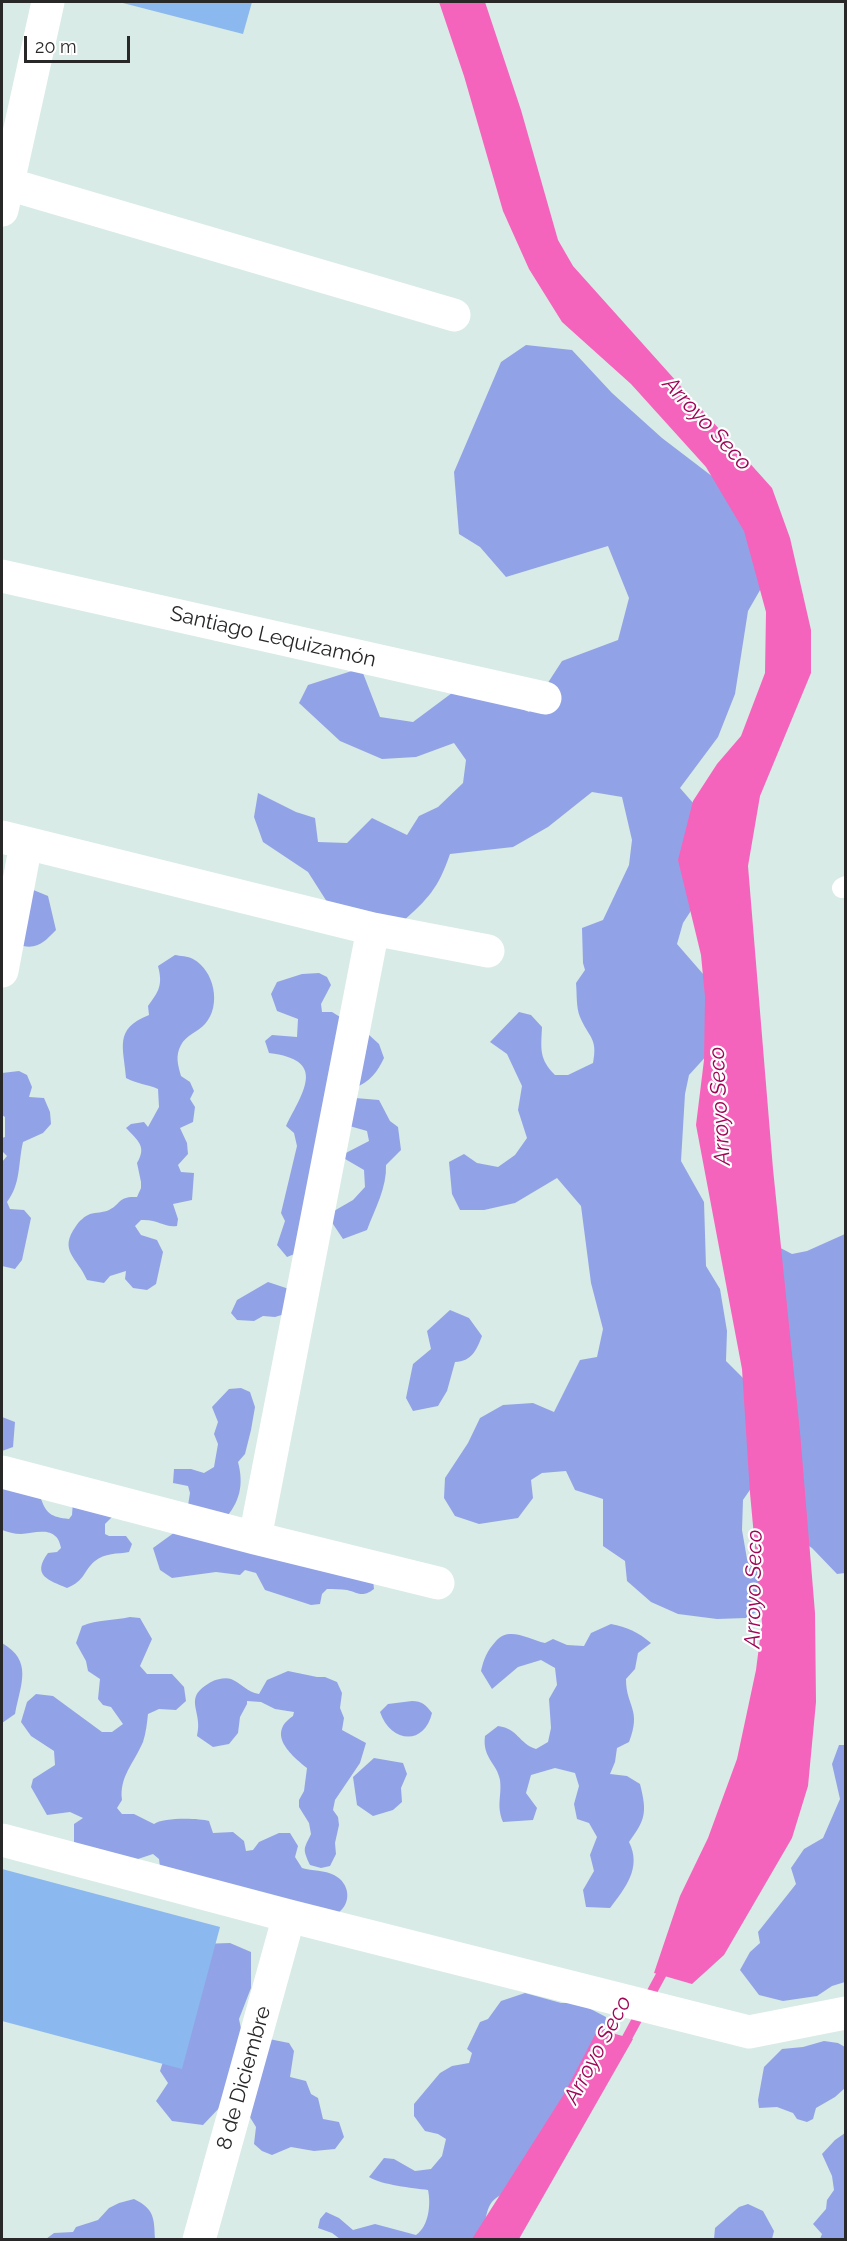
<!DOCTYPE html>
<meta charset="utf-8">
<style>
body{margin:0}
#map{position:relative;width:847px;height:2241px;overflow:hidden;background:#d8ebe6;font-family:Raleway,sans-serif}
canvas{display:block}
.frame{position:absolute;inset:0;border:3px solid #282828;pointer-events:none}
.scale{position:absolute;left:24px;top:36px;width:106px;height:27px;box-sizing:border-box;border:3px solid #282828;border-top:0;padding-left:8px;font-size:18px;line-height:21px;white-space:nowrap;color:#282828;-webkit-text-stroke:4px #fff;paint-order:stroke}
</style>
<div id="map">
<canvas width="847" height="2241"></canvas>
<div class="frame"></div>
<div class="scale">20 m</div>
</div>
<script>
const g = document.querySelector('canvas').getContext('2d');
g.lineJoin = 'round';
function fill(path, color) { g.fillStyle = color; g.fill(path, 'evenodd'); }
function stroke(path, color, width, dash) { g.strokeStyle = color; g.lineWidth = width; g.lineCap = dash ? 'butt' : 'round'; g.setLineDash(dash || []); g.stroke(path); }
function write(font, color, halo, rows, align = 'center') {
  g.font = font + ' Raleway,sans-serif'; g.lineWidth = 4.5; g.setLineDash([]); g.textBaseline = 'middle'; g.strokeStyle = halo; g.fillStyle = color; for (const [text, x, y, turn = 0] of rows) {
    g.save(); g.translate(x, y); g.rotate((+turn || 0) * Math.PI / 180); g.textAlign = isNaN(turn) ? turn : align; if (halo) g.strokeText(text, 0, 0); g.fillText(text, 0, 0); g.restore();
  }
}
fill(new Path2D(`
 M 526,345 L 572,350 L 612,393 L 662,438 L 734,493 L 767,578 L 748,611 L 735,694 L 718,737 L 680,788 L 701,812 L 700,897 L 683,923 L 677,944 L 710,982 L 710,1052 L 689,1075 L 685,1094 L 681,1161 L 704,1202 L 706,1266 L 720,1289 L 727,1331 L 726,1361 L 753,1388 L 756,1481 L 743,1500 L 742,1530 L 747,1559 L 763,1575 L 768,1605 L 746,1618 L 717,1619 L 678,1614 L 651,1602 L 627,1581 L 625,1561 L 603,1546 L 603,1499 L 575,1490 L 566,1471 L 542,1473 L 531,1480 L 533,1498 L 518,1518 L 479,1524 L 455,1516 L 444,1498 L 445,1478 L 468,1443 L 480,1418 L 503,1405 L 533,1403 L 554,1412 L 580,1360 L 597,1357 L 603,1329 L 591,1283 L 581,1206 L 557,1178 L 515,1203 L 484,1210 L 460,1210 L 452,1194 L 449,1162 L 464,1154 L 477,1163 L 498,1167 L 515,1155 L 527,1138 L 518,1110 L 522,1086 L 507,1054 L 490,1042 L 519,1012 L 531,1015 L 542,1027 C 541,1049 539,1059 555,1075 L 568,1075 L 593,1063 C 598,1038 589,1038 580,1017 C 576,1008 577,993 576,983 L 585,970 L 583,963 L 582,928 L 603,920 L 629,865 L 632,840 L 622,797 L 592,792 L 548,827 L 513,847 L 450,854 C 438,889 428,899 401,923 L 329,905 L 308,872 L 263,842 L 254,817 L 258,793 L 296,812 L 315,818 L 318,842 L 347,843 L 372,818 L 407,835 L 419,816 L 438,807 L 463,783 L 466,760 L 454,743 L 416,757 L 382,759 L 340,741 L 299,703 L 308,685 L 361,668 L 380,717 L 413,722 L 456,690 L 505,701 L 529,712 L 562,661 L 618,640 L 629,598 L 608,546 L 506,577 L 480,547 L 459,534 L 454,472 L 501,362 Z
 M 31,889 L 48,896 L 56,930 C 45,941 39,949 23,946 Z
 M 175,955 C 180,956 188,956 193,959 C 214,970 222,1005 205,1024 C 198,1032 186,1035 181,1045 C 175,1056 178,1065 181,1076 L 190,1082 L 194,1091 L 190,1099 L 195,1107 L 193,1122 L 180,1128 L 187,1143 L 188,1154 L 178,1165 L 181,1172 L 194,1173 L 192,1200 L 173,1204 L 178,1219 L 177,1226 C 164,1228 159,1219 141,1220 L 135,1226 L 141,1235 L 157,1240 L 163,1252 L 156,1284 L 147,1290 L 133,1288 L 125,1279 L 126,1271 L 110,1276 L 104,1283 L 87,1280 C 77,1257 58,1251 76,1226 C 79,1221 85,1216 90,1214 C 96,1212 103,1213 109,1210 C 122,1203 118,1196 137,1197 L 141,1188 L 141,1182 L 137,1163 C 147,1146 138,1141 126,1128 L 131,1124 L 144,1122 L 148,1127 L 159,1107 L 158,1089 C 147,1084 137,1084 126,1078 C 124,1048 113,1029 149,1015 L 148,1006 C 159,991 163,985 158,966 Z
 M 319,973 L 327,977 L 331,985 L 321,1004 L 322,1012 L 332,1012 L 368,1034 L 379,1044 L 384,1058 C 377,1073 370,1081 355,1088 L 302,1251 L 287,1257 L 277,1245 L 285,1221 L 281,1213 L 297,1146 L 294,1133 L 286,1126 C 304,1090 327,1060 269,1053 L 265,1041 L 272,1035 L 297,1037 L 298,1019 L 277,1011 L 271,994 L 277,982 L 302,974 Z
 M 19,1071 L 27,1075 L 32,1087 L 29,1097 L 44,1098 L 50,1112 L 51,1124 L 43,1133 L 23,1142 C 18,1163 21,1184 7,1202 L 10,1209 L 24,1210 L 31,1218 L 22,1260 L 15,1269 L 2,1266 L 2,1162 L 7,1156 L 2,1151 L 2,1138 L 5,1137 L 5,1117 L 2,1115 L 2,1073 Z
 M 355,1098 L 379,1100 L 390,1121 L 398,1127 L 401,1150 L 386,1165 C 387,1187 375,1209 367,1230 L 343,1239 L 327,1215 L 353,1200 L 365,1187 L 364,1170 L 340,1156 L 369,1141 L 367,1131 L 346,1125 Z
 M 845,1234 L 845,1573 L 837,1574 L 812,1548 L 800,1540 L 769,1242 L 792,1254 L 807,1251 Z
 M 268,1282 L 289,1289 L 288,1313 L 275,1317 L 263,1316 L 254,1321 L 237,1320 L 231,1313 L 237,1300 Z
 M 450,1310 L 469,1318 L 482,1336 C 476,1351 472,1361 455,1362 L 447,1391 L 438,1406 L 413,1411 L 406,1398 L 413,1364 L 431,1349 L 427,1331 Z
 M 241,1388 L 250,1392 L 255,1407 L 251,1430 L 245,1454 L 238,1462 C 244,1485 240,1502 224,1520 L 187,1512 L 190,1493 L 188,1486 L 173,1483 L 174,1469 L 191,1469 L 204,1473 L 214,1467 L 218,1444 L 214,1434 L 218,1422 L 212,1407 L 229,1389 Z
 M 2,1417 L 15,1422 L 13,1447 L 2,1451 Z
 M 2,1476 L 40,1496 C 46,1514 51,1517 69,1519 L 72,1515 L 73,1501 L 113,1516 L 105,1524 L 105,1534 L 109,1536 L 126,1536 L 132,1544 L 129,1552 C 118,1554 104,1553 95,1561 C 83,1571 86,1580 67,1588 C 49,1580 31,1576 48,1553 L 57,1552 L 61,1548 C 57,1525 36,1533 21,1534 C 14,1534 8,1532 2,1530 Z
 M 175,1532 L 373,1580 L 374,1589 C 362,1598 359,1593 347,1590 C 341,1589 333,1589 327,1589 L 322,1594 L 320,1604 L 311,1605 L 265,1590 L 256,1573 L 245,1570 L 240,1575 L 216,1572 L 172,1578 L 160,1570 L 153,1548 Z
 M 130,1617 L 140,1618 L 152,1639 L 140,1666 L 147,1674 L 172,1674 L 184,1687 L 186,1701 L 176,1710 L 159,1709 L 148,1714 C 147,1723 146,1733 143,1742 C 134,1763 119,1777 122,1800 L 117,1808 L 122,1814 L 134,1814 L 154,1824 C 163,1817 199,1818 209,1821 L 213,1833 L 233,1832 L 244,1841 L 246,1851 L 253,1850 L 259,1842 L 279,1833 L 290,1833 L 298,1846 L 295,1857 L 302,1868 C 312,1871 325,1870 334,1875 C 350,1883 352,1903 338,1913 L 160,1867 L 159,1859 L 153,1854 L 132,1861 L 74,1843 L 74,1824 L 83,1818 L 70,1812 L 47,1815 L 31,1787 L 33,1779 L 55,1765 L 54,1751 L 31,1736 L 21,1722 L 27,1702 L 36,1694 L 53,1696 L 102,1732 L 112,1732 L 123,1724 L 111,1707 L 103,1705 L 98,1699 L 100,1679 L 88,1671 L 86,1661 L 76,1643 L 82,1626 C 98,1619 113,1621 130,1617 Z
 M 611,1624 C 627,1627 638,1632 651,1643 L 638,1653 L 635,1669 L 626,1679 C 626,1707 642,1709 629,1742 L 617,1748 L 615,1762 L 610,1774 L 627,1776 L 640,1784 C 647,1812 646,1819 629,1842 C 642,1868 625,1888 610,1908 L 586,1907 L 583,1890 L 594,1871 L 590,1855 L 597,1837 L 589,1823 L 577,1819 L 574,1804 L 579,1786 L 575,1773 L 555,1768 L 531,1775 L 526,1793 L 537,1808 L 533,1820 L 503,1822 C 496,1805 502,1796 500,1780 C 497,1763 482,1758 485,1736 L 498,1726 C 519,1729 518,1743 536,1749 L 548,1742 L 551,1728 L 549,1699 L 557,1685 L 555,1668 L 541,1660 L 518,1667 L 492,1689 L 481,1671 C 484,1658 487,1651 496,1641 C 509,1626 528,1639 545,1643 L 553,1639 L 567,1645 L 584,1646 L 591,1633 Z
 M 2,1643 C 33,1661 21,1683 15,1714 L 2,1723 Z
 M 288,1671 L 317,1677 L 325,1677 L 337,1682 L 342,1693 L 340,1708 L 344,1718 L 342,1730 L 366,1743 L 360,1763 L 335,1800 L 333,1810 L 338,1817 L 339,1825 L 335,1843 L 336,1854 L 330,1866 L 321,1868 L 310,1865 C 302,1848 304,1849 311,1834 L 309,1823 L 299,1807 L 299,1800 L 304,1791 L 307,1768 C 291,1755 266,1734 293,1716 L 294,1712 L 275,1709 L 261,1702 L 247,1701 L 247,1704 L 240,1717 L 238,1733 L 229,1744 L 213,1747 L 197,1736 C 204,1710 180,1698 213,1681 C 217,1679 226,1677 231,1679 C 241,1683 247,1692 259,1694 L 267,1680 Z
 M 412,1701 C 422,1701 426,1705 432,1713 C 424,1747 390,1742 380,1712 L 388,1704 Z
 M 839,1745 L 845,1745 L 845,1982 L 832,1986 L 817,1996 L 783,2001 L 759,1995 L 740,1970 L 750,1952 L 760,1943 L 758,1932 L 796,1884 L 791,1868 L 804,1849 L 823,1838 L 840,1799 L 832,1764 Z
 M 374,1758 L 403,1763 L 407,1774 L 401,1788 L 402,1802 L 393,1810 L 373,1816 L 357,1805 L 353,1777 Z
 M 230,1943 L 251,1952 L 251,1988 L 239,2019 L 246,2053 L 222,2105 L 203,2125 L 172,2121 L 156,2101 L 168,2083 L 160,2071 L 201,1944 Z
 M 525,1993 L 561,2003 L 579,2003 L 606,2017 L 604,2040 L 505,2193 C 481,2203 490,2219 479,2239 L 340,2239 L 332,2233 L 318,2228 L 320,2219 L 326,2212 L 339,2218 L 353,2230 L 375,2224 L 416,2235 C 429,2226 431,2204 428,2190 C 412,2188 382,2185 369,2177 L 384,2158 L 394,2159 L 415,2171 L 431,2169 L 442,2156 L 446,2139 L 438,2134 L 425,2131 L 414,2116 L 414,2104 L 440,2073 L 452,2066 L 469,2063 L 472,2053 L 467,2049 L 480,2022 L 488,2019 L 501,2001 Z
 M 269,2039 L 289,2043 L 294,2051 L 290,2077 L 306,2081 L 311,2094 L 318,2098 L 323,2119 L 339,2122 L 344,2137 L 335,2149 L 314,2151 L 291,2147 L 272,2155 L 262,2151 L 254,2144 L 256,2127 L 248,2114 Z
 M 824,2041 L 838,2043 L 845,2047 L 845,2088 L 835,2097 L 816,2108 L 813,2119 L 807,2122 L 797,2119 L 793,2113 L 777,2107 L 759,2108 L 758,2100 L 764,2067 L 782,2049 L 803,2047 Z
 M 845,2133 L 845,2239 L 820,2239 L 822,2234 L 813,2224 L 826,2209 L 827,2200 L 834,2190 L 832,2176 L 822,2154 L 835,2140 Z
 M 134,2199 C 155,2209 154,2219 155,2239 L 46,2239 L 54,2233 L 73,2232 L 76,2227 L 98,2220 L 109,2208 L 119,2203 Z
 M 748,2204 L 763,2211 L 774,2231 L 772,2239 L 714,2239 L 715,2228 L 739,2207 Z`), '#91a3e6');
fill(new Path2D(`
 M 119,2 L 252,2 L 243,34 Z
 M 2,1869 L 220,1927 L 182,2069 L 2,2021 Z`), '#8bb8ee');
fill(new Path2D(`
 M 439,2 L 485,2 L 521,110 L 558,240 L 573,266 L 772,488 L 790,538 L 811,630 L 811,673 L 760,796 L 748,866 L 773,1169 L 800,1432 L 815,1613 L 816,1702 L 808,1786 L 792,1838 L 724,1955 L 692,1984 L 654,1973 L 680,1896 L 708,1838 L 737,1759 L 756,1670 L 762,1623 L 750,1493 L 742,1369 L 696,1125 L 704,1060 L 705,997 L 701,955 L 678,860 L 693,801 L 717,764 L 741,736 L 765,673 L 766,612 L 744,531 L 706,467 L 631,384 L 562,322 L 529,269 L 503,211 L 464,76 Z
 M 598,2029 L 633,2039 L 519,2239 L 472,2239 L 564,2094 Z`), '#f564bc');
stroke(new Path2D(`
 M 621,2049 L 668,1962`), '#f564bc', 10);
stroke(new Path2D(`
 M 842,888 L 846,886`), '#fff', 20);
stroke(new Path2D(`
 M 8,184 L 454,315
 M 2,210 L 48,2
 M 2,576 L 545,698
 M 2,837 L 373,929 L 488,951
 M 2,971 L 26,844
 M 2,1472 L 255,1538 L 438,1583
 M 255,1538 L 373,929
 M 2,1840 L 289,1916 L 749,2032 L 846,2013
 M 199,2240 L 289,1916`), '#fff', 33);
write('21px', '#282828', '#fff', [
 ["Santiago Lequizamón",273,637,13],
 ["8 de Diciembre",244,2078,-74]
]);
write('italic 22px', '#9e0656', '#fff', [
 ["Arroyo Seco",707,424,47],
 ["Arroyo Seco",720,1106,-93],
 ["Arroyo Seco",754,1589,-89],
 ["Arroyo Seco",598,2050,-62]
]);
</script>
